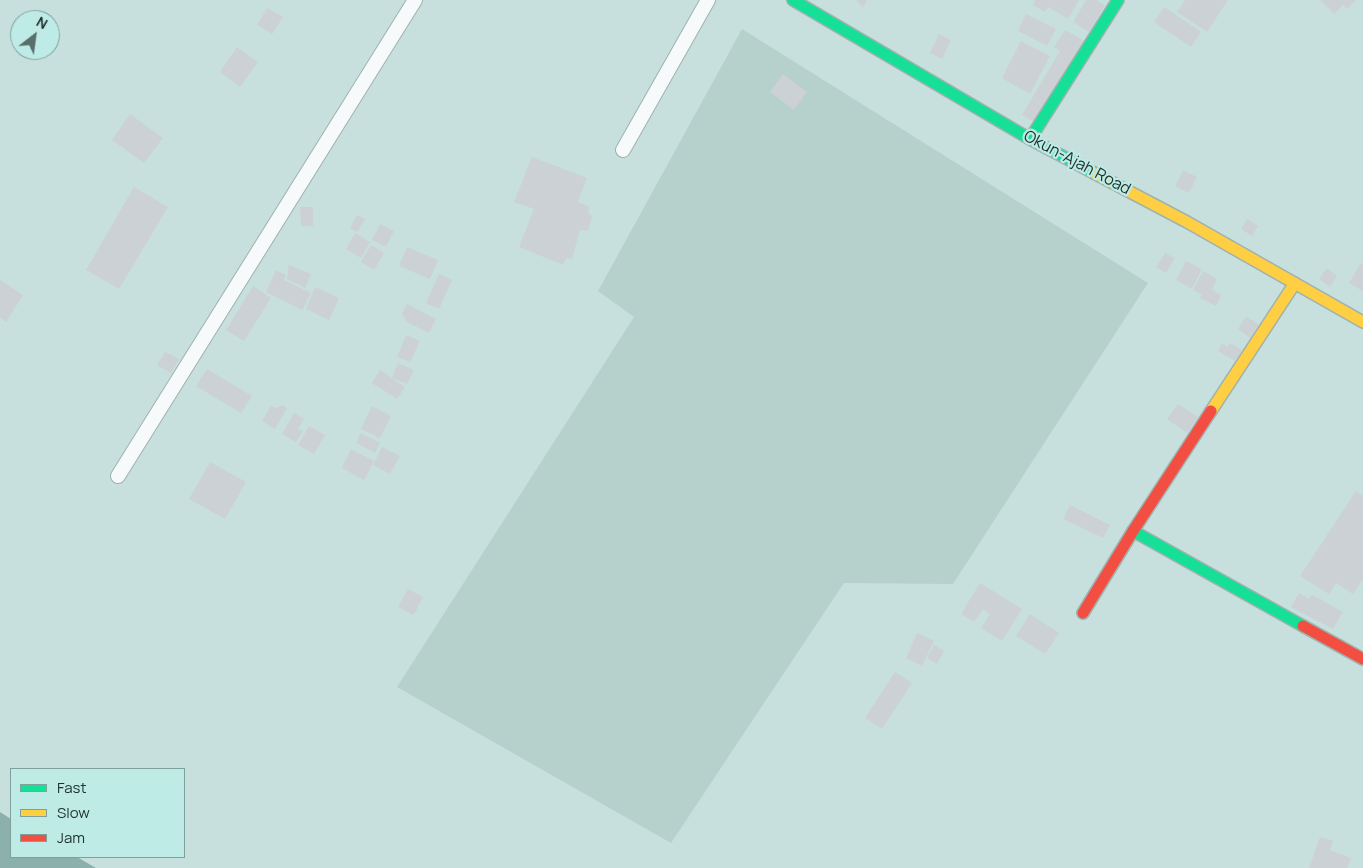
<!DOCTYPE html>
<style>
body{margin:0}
#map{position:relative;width:1363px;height:868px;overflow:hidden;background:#c8e0dd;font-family:Manrope,sans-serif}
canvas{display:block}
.legend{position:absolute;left:10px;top:768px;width:175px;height:90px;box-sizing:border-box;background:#beebe5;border:1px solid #7ea19c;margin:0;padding:6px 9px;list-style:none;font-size:15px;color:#1f312f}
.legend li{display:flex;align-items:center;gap:10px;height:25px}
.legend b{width:25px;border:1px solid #7ea19c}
.north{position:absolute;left:10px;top:10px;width:50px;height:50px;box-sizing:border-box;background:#beebe5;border:1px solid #7ea19c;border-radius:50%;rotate:30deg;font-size:14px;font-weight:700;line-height:20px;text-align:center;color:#1f312f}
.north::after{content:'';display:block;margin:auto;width:18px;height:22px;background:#5a6e6c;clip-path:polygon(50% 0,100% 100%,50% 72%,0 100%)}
</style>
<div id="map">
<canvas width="1363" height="868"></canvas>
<ul class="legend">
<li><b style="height:6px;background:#16e098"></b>Fast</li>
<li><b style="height:6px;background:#ffcf43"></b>Slow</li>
<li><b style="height:6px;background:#f24e42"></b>Jam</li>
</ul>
<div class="north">N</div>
</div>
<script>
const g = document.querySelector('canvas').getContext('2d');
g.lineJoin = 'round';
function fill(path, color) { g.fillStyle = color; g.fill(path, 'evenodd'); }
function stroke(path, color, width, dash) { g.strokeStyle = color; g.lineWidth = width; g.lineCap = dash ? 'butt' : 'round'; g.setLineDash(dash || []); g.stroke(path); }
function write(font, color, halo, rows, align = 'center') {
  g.font = font + ' Manrope,sans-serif'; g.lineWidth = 4.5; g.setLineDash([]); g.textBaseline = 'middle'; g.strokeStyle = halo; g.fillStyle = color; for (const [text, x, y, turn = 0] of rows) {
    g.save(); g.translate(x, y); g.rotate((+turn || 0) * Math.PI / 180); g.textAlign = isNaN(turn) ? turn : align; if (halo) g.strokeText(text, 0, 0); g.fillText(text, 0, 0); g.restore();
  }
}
fill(new Path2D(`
 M 742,29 L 1148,283 L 953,584 L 844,583 L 671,843 L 397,687 L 634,317 L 598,291 Z`), '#b6d0cc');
fill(new Path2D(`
 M 0,812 L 11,819 L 11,857 L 77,857 L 96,868 L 0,868 Z`), '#8cb0ab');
fill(new Path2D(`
 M 856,0 L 867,0 L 863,8 Z
 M 1035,0 L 1079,0 L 1068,19 L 1048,7 L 1045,12 L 1033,5 Z
 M 1086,0 L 1096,0 L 1105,5 L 1089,32 L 1073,22 Z
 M 1185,0 L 1228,0 L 1207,32 L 1177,12 Z
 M 1320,0 L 1356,0 L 1347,9 L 1343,5 L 1334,14 Z
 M 1164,7 L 1201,32 L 1191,47 L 1154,22 Z
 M 267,8 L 283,17 L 272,34 L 257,25 Z
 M 1026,14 L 1056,29 L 1047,46 L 1018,31 Z
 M 1065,30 L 1084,41 L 1036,123 L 1022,115 L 1060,51 L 1054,47 Z
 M 939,34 L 951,40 L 942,59 L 930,53 Z
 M 1021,41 L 1050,56 L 1030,94 L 1002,78 Z
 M 237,47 L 258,62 L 240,87 L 220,72 Z
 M 783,74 L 807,92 L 794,110 L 770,92 Z
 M 130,114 L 163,138 L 144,163 L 112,140 Z
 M 532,157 L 587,178 L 578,202 L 590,207 L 588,212 L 592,217 L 588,231 L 580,230 L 572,259 L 566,258 L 563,265 L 519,247 L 534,209 L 514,202 Z
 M 1183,170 L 1197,177 L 1189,193 L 1175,186 Z
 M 134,187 L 168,207 L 119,289 L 86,270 Z
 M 300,207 L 313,207 L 313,226 L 301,226 Z
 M 357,215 L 365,219 L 357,232 L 350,228 Z
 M 1247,219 L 1258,226 L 1252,236 L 1241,229 Z
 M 380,224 L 394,231 L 386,247 L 372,240 Z
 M 355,233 L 370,242 L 361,258 L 346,249 Z
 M 371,245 L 384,253 L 374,270 L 361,262 Z
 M 407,247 L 438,260 L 430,279 L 399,266 Z
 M 1165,253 L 1175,258 L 1166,273 L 1156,267 Z
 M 1186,261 L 1202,269 L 1192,289 L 1176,280 Z
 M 1361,263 L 1363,264 L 1363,291 L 1349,283 Z
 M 289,265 L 311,274 L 305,288 L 287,279 Z
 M 1327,268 L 1337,276 L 1330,287 L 1319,279 Z
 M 276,270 L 286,275 L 284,280 L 311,293 L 302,310 L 266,292 Z
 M 1203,271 L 1217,279 L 1212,290 L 1221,295 L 1216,306 L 1200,298 L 1202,295 L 1193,290 Z
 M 439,274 L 452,280 L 439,309 L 426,303 Z
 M 0,280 L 23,295 L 6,322 L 0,318 Z
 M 253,286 L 271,298 L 244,341 L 226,330 Z
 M 315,287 L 339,298 L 329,320 L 306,309 Z
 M 407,304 L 436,319 L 429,333 L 407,322 L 402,314 Z
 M 1246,316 L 1259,325 L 1250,338 L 1238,329 Z
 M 406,335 L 420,341 L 410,362 L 397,357 Z
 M 1222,343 L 1227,347 L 1230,343 L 1242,350 L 1235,361 L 1218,351 Z
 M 165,352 L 179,359 L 171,373 L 157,365 Z
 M 398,363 L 414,370 L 407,384 L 392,378 Z
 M 207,369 L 252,396 L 241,413 L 196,386 Z
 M 380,370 L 405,387 L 397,399 L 372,383 Z
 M 1178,404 L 1198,417 L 1187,433 L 1167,419 Z
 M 282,405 L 287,408 L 275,429 L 262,421 L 271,406 L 277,408 Z
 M 372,406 L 391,416 L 380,438 L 361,429 Z
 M 294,413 L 304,419 L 298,429 L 303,431 L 296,442 L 282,434 Z
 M 309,426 L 325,435 L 314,454 L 298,445 Z
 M 361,433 L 380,443 L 375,453 L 356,443 Z
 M 382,447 L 400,456 L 390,474 L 373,465 Z
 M 351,449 L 374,461 L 364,480 L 342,468 Z
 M 210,462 L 246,482 L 225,519 L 189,499 Z
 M 1356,491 L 1363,496 L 1363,579 L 1353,594 L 1336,583 L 1329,594 L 1300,576 Z
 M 1070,505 L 1110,525 L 1103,538 L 1063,519 Z
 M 980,583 L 1022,609 L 1002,641 L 981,628 L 990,614 L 983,609 L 974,622 L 961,614 Z
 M 408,589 L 423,597 L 414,615 L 398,607 Z
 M 1299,593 L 1309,599 L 1312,595 L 1343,612 L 1333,629 L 1291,607 Z
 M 1030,614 L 1059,633 L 1045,654 L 1016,636 Z
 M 917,633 L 934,641 L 922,666 L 906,658 Z
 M 934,645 L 944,651 L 937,664 L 927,658 Z
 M 895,672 L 912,683 L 882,729 L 865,718 Z
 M 1320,837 L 1333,841 L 1330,850 L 1351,858 L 1347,868 L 1309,868 Z`), '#cbd1d4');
const lane = new Path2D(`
 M 623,150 L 708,0
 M 118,476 L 415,0`);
const fast = new Path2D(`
 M 793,0 L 1030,139 L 1094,173
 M 1030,139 L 1118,0
 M 1133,531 L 1303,626`);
const slow = new Path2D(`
 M 1094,173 L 1187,222 L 1363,322
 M 1211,411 L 1295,283`);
const jam = new Path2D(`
 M 1083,613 L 1133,531 L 1211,411
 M 1303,626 L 1363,659`);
stroke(lane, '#9fb1af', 16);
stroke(fast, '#9fb1af', 14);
stroke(slow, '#9fb1af', 14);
stroke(jam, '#9fb1af', 14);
stroke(lane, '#f7fafa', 14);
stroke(fast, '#16e098', 11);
stroke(slow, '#ffcf43', 11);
stroke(jam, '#f24e42', 11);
write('16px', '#1f312f', '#beebe5', [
 ["Okun-Ajah Road",1077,163,28]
]);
</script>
